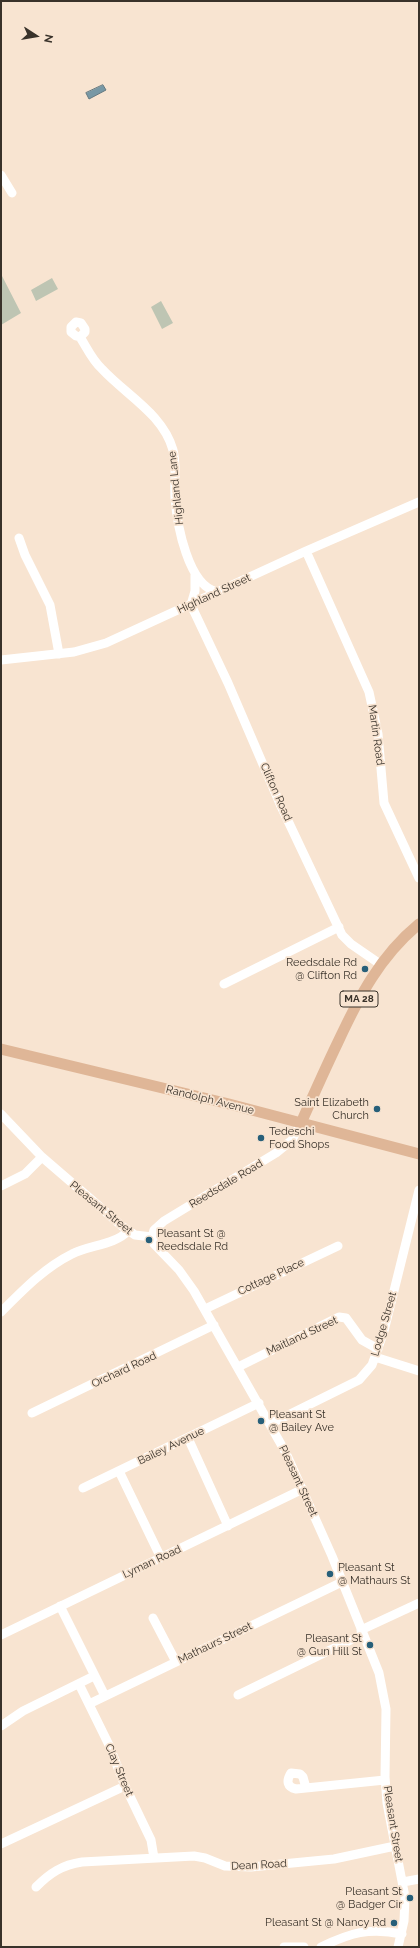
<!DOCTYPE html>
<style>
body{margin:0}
#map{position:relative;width:420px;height:1948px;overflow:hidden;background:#f8e4d1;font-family:Raleway,sans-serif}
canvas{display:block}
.frame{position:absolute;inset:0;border:2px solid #39322a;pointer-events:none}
.north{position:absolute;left:16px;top:16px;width:40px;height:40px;-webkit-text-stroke:3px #f8e4d1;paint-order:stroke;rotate:102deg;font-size:11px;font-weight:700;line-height:16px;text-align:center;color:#39322a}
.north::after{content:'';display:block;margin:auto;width:14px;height:18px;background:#39322a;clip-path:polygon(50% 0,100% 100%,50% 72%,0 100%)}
</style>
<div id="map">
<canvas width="420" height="1948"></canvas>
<div class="frame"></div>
<div class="north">N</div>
</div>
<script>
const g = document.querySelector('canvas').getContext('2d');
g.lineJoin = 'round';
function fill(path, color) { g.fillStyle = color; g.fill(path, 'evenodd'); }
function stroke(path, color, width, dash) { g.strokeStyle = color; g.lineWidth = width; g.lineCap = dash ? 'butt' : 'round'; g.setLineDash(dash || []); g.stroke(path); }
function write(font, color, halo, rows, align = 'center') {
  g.font = font + ' Raleway,sans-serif'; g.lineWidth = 3.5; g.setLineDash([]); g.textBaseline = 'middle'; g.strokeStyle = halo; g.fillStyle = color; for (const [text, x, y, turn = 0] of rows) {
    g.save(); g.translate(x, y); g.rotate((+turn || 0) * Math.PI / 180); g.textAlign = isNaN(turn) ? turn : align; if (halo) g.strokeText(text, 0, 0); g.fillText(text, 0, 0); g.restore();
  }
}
fill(new Path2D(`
 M 1,274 L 21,313 L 1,325 Z
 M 52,278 L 58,289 L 36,301 L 31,290 Z
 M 161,301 L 173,323 L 162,329 L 151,307 Z`), '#bec5b3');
const water = new Path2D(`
 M 103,85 L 106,90 L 89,99 L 86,93 Z`);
fill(water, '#7898a5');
stroke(water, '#657980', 1);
stroke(new Path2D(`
 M 1,175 L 12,193
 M 80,337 L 85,332 L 85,329 L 81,323 L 76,322 L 71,327 L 71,332 L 76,336 L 80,337 C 87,348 92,360 102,369 C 126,395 163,414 173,450 C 177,465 174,482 175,498 C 177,524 188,587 218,592
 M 19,538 L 25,555 L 50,605 L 59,654
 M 306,551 L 369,692 L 378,734 L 384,803 L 419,878
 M 195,575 L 195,591 L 191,605 L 228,683 L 280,804 L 342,935 L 351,944 L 380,964
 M 1,660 L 74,652 L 106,643 L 306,551 L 419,502
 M 224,984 L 339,927
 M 1,1114 L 42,1157 L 122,1226 L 135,1235 L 152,1237
 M 301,1123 L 292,1140 L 276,1153 L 164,1221 L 154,1230 L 152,1237 L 154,1244 L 179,1270 L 194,1291 L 286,1453 L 332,1556 L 379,1673 L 386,1709 L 385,1777 L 387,1803 L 405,1897 L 404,1921 L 398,1947
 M 1,1186 L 25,1174 L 42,1157
 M 205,1309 L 338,1246
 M 1,1312 C 23,1290 44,1268 72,1254 C 89,1245 115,1245 128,1231
 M 375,1357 L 419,1371
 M 238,1367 L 339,1317 L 346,1318 L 362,1340 L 378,1349
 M 32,1413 L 214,1325
 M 270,1424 L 359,1380 L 372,1365 L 384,1331 L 419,1190
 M 188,1438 L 228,1526
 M 119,1471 L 161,1558
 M 83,1488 L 259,1403
 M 60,1606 L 105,1696
 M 153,1618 L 176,1662
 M 361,1630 L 419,1603
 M 1,1635 L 303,1489
 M 79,1684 L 109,1745 L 125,1786 L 151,1840 L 154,1858
 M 238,1695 L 363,1634
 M 89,1704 L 342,1582
 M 1,1726 L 23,1711 L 94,1676
 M 306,1788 L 303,1777 L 300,1774 L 291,1773 C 286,1781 287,1787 296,1789 L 385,1780
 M 1,1844 L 125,1786
 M 403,1882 L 419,1879
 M 36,1887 C 50,1873 62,1865 82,1862 L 194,1856 L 205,1858 L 225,1866 L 251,1867 L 334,1859 L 395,1846
 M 284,1947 L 304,1947
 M 321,1947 C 350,1933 369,1927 402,1934`), '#fff', 9);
stroke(new Path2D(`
 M 1,1049 L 229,1104 L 419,1154
 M 301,1123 C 313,1096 325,1069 338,1042 C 359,997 380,956 419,924`), '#dfb697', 11);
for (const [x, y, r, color] of [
 [365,969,4,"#275f79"],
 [377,1109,4,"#275f79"],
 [261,1138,4,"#275f79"],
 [149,1240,4,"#275f79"],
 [261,1421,4,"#275f79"],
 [330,1574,4,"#275f79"],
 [370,1645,4,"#275f79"],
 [410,1898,4,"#275f79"],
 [394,1923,4,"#275f79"]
]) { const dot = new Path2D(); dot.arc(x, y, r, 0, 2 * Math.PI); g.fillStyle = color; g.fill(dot); stroke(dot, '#f8e4d1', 1.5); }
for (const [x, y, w] of [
 [359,999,38]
]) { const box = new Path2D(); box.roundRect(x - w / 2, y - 8, w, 16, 3); g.fillStyle = '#f8e4d1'; g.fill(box); stroke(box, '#39322a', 1); }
write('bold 10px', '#39322a', null, [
 ["MA 28",359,999]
]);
write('11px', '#39322a', '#f8e4d1', [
 ["Highland Lane",176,488,-96],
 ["Highland Street",214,594,-25],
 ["Martin Road",376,735,82],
 ["Clifton Road",276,792,66],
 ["Randolph Avenue",210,1100,14],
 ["Reedsdale Road",226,1184,-31],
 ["Pleasant Street",101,1208,39],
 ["Cottage Place",271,1277,-25],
 ["Lodge Street",384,1324,-74],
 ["Maitland Street",302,1336,-25],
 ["Orchard Road",124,1370,-25],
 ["Bailey Avenue",171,1446,-26],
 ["Pleasant Street",298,1481,65],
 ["Lyman Road",152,1562,-25],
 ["Mathaurs Street",215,1643,-26],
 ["Clay Street",119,1770,67],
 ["Pleasant Street",393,1824,81],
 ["Dean Road",259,1865,-3]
]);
write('11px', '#39322a', '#f8e4d1', [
 ["Reedsdale Rd",357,963],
 ["@ Clifton Rd",357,976],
 ["Saint Elizabeth",369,1103],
 ["Church",369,1116],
 ["Tedeschi",269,1132,"left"],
 ["Food Shops",269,1145,"left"],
 ["Pleasant St @",157,1234,"left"],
 ["Reedsdale Rd",157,1247,"left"],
 ["Pleasant St",269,1415,"left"],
 ["@ Bailey Ave",269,1428,"left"],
 ["Pleasant St",338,1568,"left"],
 ["@ Mathaurs St",338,1581,"left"],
 ["Pleasant St",362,1639],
 ["@ Gun Hill St",362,1652],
 ["Pleasant St",402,1892],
 ["@ Badger Cir",402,1905],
 ["Pleasant St @ Nancy Rd",386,1923]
], 'right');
</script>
